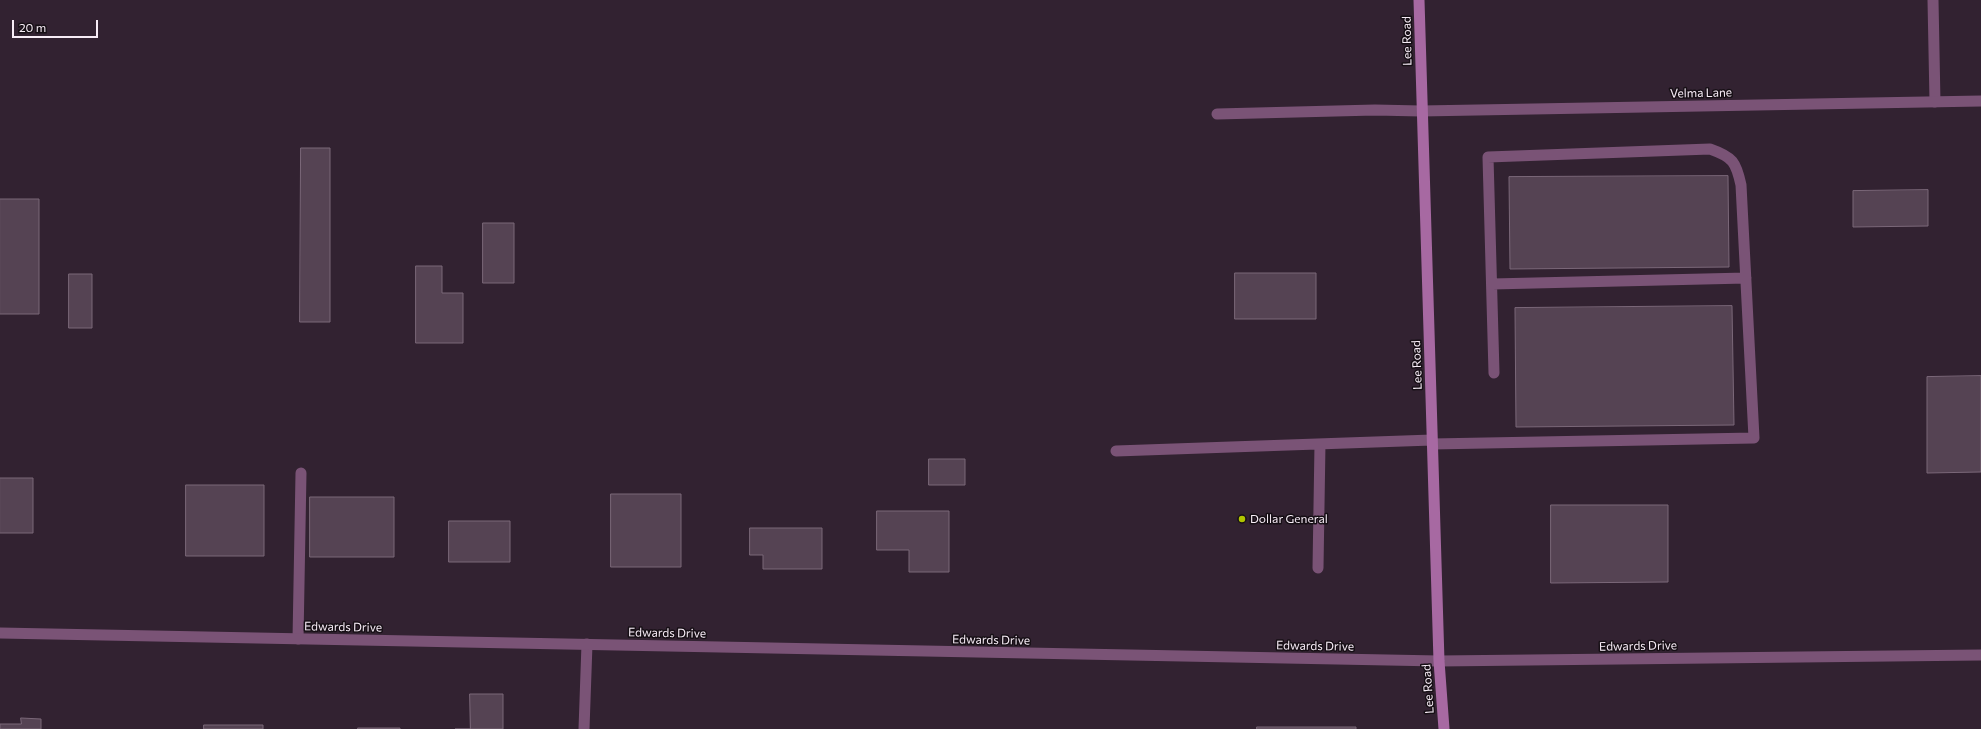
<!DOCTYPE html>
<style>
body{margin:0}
#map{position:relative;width:1981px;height:729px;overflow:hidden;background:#322231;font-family:Commissioner,sans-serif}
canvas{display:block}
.scale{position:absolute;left:12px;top:20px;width:86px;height:18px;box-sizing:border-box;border:2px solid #f7ecf6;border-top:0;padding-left:5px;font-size:12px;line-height:14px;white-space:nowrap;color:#f7ecf6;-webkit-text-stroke:3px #160f15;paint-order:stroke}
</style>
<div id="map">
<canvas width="1981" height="729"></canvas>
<div class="scale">20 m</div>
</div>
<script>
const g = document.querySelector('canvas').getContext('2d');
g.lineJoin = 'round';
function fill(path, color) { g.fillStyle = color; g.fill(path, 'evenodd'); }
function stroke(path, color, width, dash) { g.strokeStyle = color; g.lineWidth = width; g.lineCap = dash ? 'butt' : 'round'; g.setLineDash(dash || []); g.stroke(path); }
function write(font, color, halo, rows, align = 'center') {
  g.font = font + ' Commissioner,sans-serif'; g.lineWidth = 3; g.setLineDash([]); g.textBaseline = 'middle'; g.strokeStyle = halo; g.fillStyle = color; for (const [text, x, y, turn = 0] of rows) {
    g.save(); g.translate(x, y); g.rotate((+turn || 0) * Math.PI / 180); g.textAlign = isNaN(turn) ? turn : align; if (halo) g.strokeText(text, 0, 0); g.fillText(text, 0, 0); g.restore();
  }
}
const building = new Path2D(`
 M 301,148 L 330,148 L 330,322 L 300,322 Z
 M 1728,176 L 1729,267 L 1510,269 L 1509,177 Z
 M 1928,190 L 1928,226 L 1853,227 L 1853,191 Z
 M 0,199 L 39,199 L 39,314 L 0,314 Z
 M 483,223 L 514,223 L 514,283 L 483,283 Z
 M 416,266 L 442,266 L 442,293 L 463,293 L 463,343 L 416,343 Z
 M 1235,273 L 1316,273 L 1316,319 L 1235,319 Z
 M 69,274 L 92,274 L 92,328 L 69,328 Z
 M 1732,306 L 1734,425 L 1516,427 L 1515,308 Z
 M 1981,376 L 1981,472 L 1927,473 L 1927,377 Z
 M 929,459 L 965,459 L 965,485 L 929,485 Z
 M 0,478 L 33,478 L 33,533 L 0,533 Z
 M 186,485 L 264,485 L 264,556 L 186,556 Z
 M 611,494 L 681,494 L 681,567 L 611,567 Z
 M 310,497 L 394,497 L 394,557 L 310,557 Z
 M 1551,505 L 1668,505 L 1668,582 L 1551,583 Z
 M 877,511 L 949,511 L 949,572 L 909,572 L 909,550 L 877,550 Z
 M 449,521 L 510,521 L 510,562 L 449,562 Z
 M 750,528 L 822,528 L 822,569 L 763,569 L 763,555 L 750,555 Z
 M 470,694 L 503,694 L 503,729 L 455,729 L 470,729 Z
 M 21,718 L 41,719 L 41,729 L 0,729 L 0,724 L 21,724 Z
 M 204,725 L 263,725 L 263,729 L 204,729 Z
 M 1257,727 L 1356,727 L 1356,729 L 1257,729 Z
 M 358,728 L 400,728 L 400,729 L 358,729 Z`);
fill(building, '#554353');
stroke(building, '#7b6879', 1);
stroke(new Path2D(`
 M 1933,0 L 1935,102
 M 1217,114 L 1375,110 L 1421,111
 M 1492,284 L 1746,278
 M 1432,444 L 1754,438 L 1741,185 C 1736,162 1733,157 1710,149 L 1488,157 L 1494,373
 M 1116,451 L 1432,440
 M 1318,568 L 1320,444
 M 298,639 L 301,473
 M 584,729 L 587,644`), '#7a5376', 11);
stroke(new Path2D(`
 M 1421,111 L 1981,101
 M 0,633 L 1439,661 L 1981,655`), '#7a5376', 11);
stroke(new Path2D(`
 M 1419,0 L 1439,661 L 1444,729`), '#a769a2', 11);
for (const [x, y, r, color] of [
 [1242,519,4,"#b1c500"]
]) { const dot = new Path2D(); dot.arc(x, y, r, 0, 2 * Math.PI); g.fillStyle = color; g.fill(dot); stroke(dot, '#160f15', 1.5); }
write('12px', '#f7ecf6', '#160f15', [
 ["Lee Road",1407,41,-91],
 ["Velma Lane",1701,93,-1],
 ["Lee Road",1417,365,-92],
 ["Edwards Drive",343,627,1],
 ["Edwards Drive",667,633,1],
 ["Edwards Drive",991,640,1],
 ["Edwards Drive",1315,646,1],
 ["Edwards Drive",1638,646,-1],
 ["Lee Road",1428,689,-94]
]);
write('12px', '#f7ecf6', '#160f15', [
 ["Dollar General",1250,519]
], 'left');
</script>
